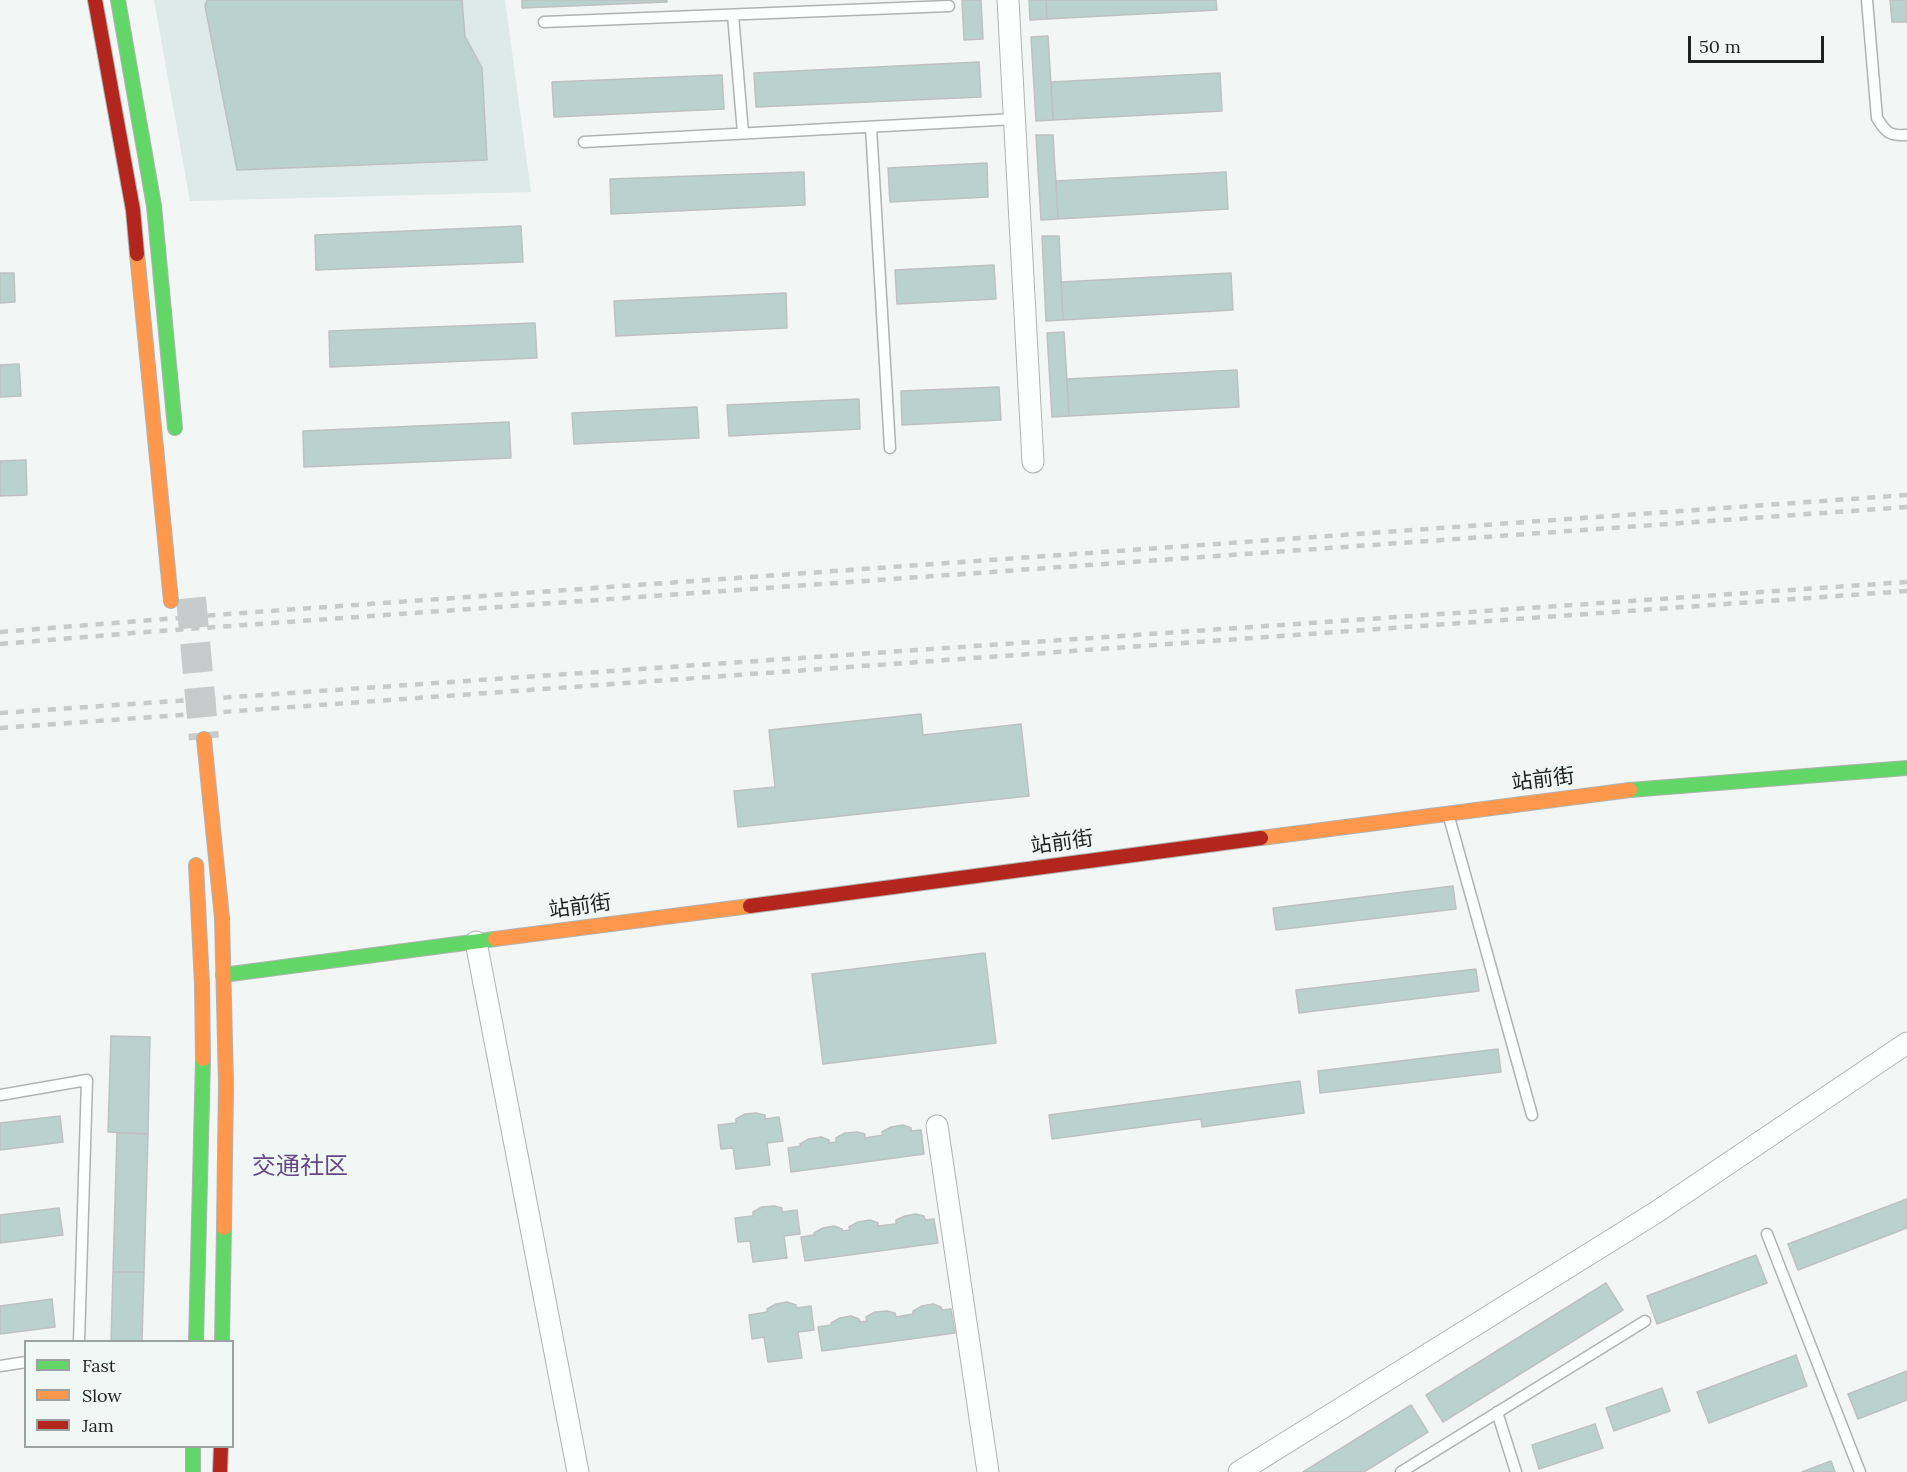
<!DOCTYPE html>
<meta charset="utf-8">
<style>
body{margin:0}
#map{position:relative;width:1907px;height:1472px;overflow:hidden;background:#f2f6f5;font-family:Lora,serif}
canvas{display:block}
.legend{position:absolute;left:24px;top:1340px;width:210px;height:108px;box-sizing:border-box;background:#f0f8f6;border:2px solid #9ca2a1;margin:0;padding:8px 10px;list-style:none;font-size:18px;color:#1f2121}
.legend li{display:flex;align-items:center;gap:12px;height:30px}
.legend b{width:30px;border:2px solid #9ca2a1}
.scale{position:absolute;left:1688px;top:36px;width:136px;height:27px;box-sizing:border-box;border:3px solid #1f2121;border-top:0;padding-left:8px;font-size:18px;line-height:21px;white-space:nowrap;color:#1f2121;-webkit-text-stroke:4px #f0f8f6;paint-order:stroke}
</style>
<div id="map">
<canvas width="1907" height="1472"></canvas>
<ul class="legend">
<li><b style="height:8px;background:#63d668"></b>Fast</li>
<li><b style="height:8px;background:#ff974d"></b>Slow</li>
<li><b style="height:8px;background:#b3261e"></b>Jam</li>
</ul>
<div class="scale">50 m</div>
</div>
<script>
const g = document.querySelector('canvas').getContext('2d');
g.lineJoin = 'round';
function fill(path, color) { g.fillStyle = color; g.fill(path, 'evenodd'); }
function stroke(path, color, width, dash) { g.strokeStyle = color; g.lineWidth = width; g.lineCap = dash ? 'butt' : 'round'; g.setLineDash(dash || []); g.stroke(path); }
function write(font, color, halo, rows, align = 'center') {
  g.font = font + ' Lora,"Noto Sans SC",serif'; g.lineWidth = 5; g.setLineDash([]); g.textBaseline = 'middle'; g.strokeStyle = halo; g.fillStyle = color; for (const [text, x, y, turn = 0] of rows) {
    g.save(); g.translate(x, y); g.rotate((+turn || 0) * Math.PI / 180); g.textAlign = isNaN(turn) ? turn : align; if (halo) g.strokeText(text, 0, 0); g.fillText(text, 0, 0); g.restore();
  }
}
fill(new Path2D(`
 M 154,0 L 505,0 L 531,192 L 190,201 Z`), '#deeae8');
const building = new Path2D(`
 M 207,0 L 462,0 L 465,36 L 482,68 L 487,160 L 237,170 L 205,6 Z
 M 522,0 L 667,0 L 667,2 L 522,8 Z
 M 962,0 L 981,0 L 983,39 L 964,40 Z
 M 1029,0 L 1046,0 L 1047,19 L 1030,20 Z
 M 1046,0 L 1216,0 L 1217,10 L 1047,19 Z
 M 1890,0 L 1907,0 L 1907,22 L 1892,22 Z
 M 1048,36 L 1053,120 L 1036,121 L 1031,37 Z
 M 979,62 L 981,97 L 756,107 L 754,73 Z
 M 1220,73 L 1222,111 L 1053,120 L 1051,82 Z
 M 722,75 L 724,109 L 554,117 L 552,82 Z
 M 1036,135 L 1053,135 L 1058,219 L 1041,220 Z
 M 987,163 L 988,197 L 890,202 L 888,168 Z
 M 804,172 L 805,205 L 611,214 L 610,179 Z
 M 1226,172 L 1228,209 L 1058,219 L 1056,181 Z
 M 521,226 L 523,262 L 316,270 L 315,235 Z
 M 1042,236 L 1059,236 L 1063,320 L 1046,321 Z
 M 994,265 L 996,299 L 897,304 L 895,270 Z
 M 0,273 L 14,273 L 15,302 L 0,303 Z
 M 1231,273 L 1233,310 L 1063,320 L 1061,282 Z
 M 786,293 L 787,328 L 616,336 L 614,301 Z
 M 535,323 L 537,358 L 330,367 L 329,331 Z
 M 1064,332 L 1069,416 L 1052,417 L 1047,333 Z
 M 19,364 L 21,396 L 0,397 L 0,365 Z
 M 1237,370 L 1239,407 L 1069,416 L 1067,379 Z
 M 999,387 L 1001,420 L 902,425 L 901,391 Z
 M 859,399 L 860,429 L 729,436 L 727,405 Z
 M 697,407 L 699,438 L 574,444 L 572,413 Z
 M 509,422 L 511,458 L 304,467 L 303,431 Z
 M 26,460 L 27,495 L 0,496 L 0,461 Z
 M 921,714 L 923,735 L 1021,724 L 1029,796 L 738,827 L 734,791 L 775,787 L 769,730 Z
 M 1453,886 L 1456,909 L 1276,930 L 1273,908 Z
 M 985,953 L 996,1043 L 823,1064 L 812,974 Z
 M 1476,969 L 1479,991 L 1299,1013 L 1296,990 Z
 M 111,1036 L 150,1037 L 148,1134 L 108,1132 Z
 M 1498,1049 L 1501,1072 L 1320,1093 L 1318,1071 Z
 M 1300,1081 L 1304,1113 L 1202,1127 L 1201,1119 L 1052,1139 L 1049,1115 Z
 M 756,1113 L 765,1115 L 765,1119 L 779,1117 L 783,1141 L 767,1143 L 770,1165 L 736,1169 L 733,1148 L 721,1149 L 718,1125 L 736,1123 L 736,1119 L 745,1114 Z
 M 60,1116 L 63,1142 L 0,1150 L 0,1123 Z
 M 903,1125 L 911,1128 L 911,1131 L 921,1130 L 924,1154 L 791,1172 L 788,1148 L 801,1146 L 800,1144 L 809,1139 L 821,1137 L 829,1140 L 829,1143 L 836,1142 L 836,1138 L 845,1133 L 857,1132 L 865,1134 L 865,1138 L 883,1135 L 882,1132 L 891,1127 Z
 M 117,1133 L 148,1134 L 144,1272 L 113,1272 Z
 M 1907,1199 L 1907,1228 L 1798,1270 L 1788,1244 Z
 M 774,1206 L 782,1208 L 782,1212 L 797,1210 L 800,1234 L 784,1236 L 787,1258 L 753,1262 L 750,1241 L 738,1242 L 735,1218 L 753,1216 L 753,1212 L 762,1207 Z
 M 59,1208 L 63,1235 L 0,1243 L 0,1215 Z
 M 916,1214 L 924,1216 L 925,1220 L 934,1219 L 938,1243 L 805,1261 L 801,1237 L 814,1235 L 814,1233 L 823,1228 L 834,1226 L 842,1229 L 843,1231 L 850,1230 L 849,1227 L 858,1222 L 870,1220 L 878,1223 L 878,1226 L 896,1224 L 896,1220 L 905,1216 Z
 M 1756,1255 L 1767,1283 L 1657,1324 L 1647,1296 Z
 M 113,1272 L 144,1272 L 142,1342 L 111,1342 Z
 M 1606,1283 L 1623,1310 L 1443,1422 L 1426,1395 Z
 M 52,1299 L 55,1327 L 0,1334 L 0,1306 Z
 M 787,1302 L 796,1305 L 796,1308 L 811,1306 L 814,1330 L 798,1332 L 802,1358 L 768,1362 L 764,1337 L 752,1339 L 749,1315 L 767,1312 L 767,1309 L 776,1304 Z
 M 933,1304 L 941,1307 L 942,1310 L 951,1309 L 955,1333 L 822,1351 L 818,1327 L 831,1325 L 831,1323 L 840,1318 L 851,1316 L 859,1319 L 860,1322 L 867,1321 L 866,1317 L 875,1312 L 887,1311 L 895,1313 L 896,1317 L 913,1314 L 913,1311 L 922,1306 Z
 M 1796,1355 L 1807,1386 L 1709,1423 L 1697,1392 Z
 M 1907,1371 L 1907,1400 L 1858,1419 L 1848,1394 Z
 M 1662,1388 L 1670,1411 L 1614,1431 L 1606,1408 Z
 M 1411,1405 L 1428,1432 L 1364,1472 L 1303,1472 Z
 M 1595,1424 L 1603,1448 L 1539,1469 L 1532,1445 Z
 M 1831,1461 L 1835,1472 L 1802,1472 Z`);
fill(building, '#bad2ce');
stroke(building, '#bec1c0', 1.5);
stroke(new Path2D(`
 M 191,598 L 204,739`), '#c8cbcb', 30, [30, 15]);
const lane = new Path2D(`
 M 1867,0 L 1877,118 C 1886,133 1890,136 1907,135
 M 733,15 L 743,133
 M 544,22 L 949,6
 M 871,127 L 890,448
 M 584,142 L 1015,119
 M 1449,817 L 1532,1115
 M 0,1095 L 87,1080 L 79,1342
 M 1767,1234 L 1860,1472
 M 0,1366 L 26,1362
 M 1497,1412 L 1516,1472
 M 1401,1472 L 1645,1321`);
const street = new Path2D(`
 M 1008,0 L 1033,462
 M 476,942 L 578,1472
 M 937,1126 L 988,1472
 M 1239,1472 L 1655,1213 L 1907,1043`);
const fast = new Path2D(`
 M 118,0 L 154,206 L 175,428
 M 1630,790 L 1907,768
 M 223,975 L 495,939
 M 196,1342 L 203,1059
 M 222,1342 L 224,1228
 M 193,1446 L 193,1472`);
const slow = new Path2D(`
 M 137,254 L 171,601
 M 204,739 L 222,918 L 226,1084 L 224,1228
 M 1261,838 L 1630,790
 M 196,865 L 202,984 L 203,1059
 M 495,939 L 750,906`);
const jam = new Path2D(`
 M 95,0 L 133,210 L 137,254
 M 750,906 L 1261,838
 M 220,1472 L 221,1446`);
stroke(lane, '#b1b3b3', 13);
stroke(street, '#b1b3b3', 23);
stroke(fast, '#b1b3b3', 16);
stroke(slow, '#b1b3b3', 16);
stroke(jam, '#b1b3b3', 16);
stroke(lane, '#fdfefe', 10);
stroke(street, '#fdfefe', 21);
stroke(fast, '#63d668', 14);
stroke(slow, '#ff974d', 14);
stroke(jam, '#b3261e', 14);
stroke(new Path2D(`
 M 0,632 L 228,614 L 1907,495
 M 0,644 L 146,632 L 1907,507
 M 0,713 L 1907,582
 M 0,728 L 1907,591`), '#c9caca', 4.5, [8, 8]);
write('21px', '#1f2121', '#f0f8f6', [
 ["站前街",1543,780,-7],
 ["站前街",1062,843,-8],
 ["站前街",580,907,-8]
]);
write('24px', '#664884', '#f0f8f6', [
 ["交通社区",300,1167]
]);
</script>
